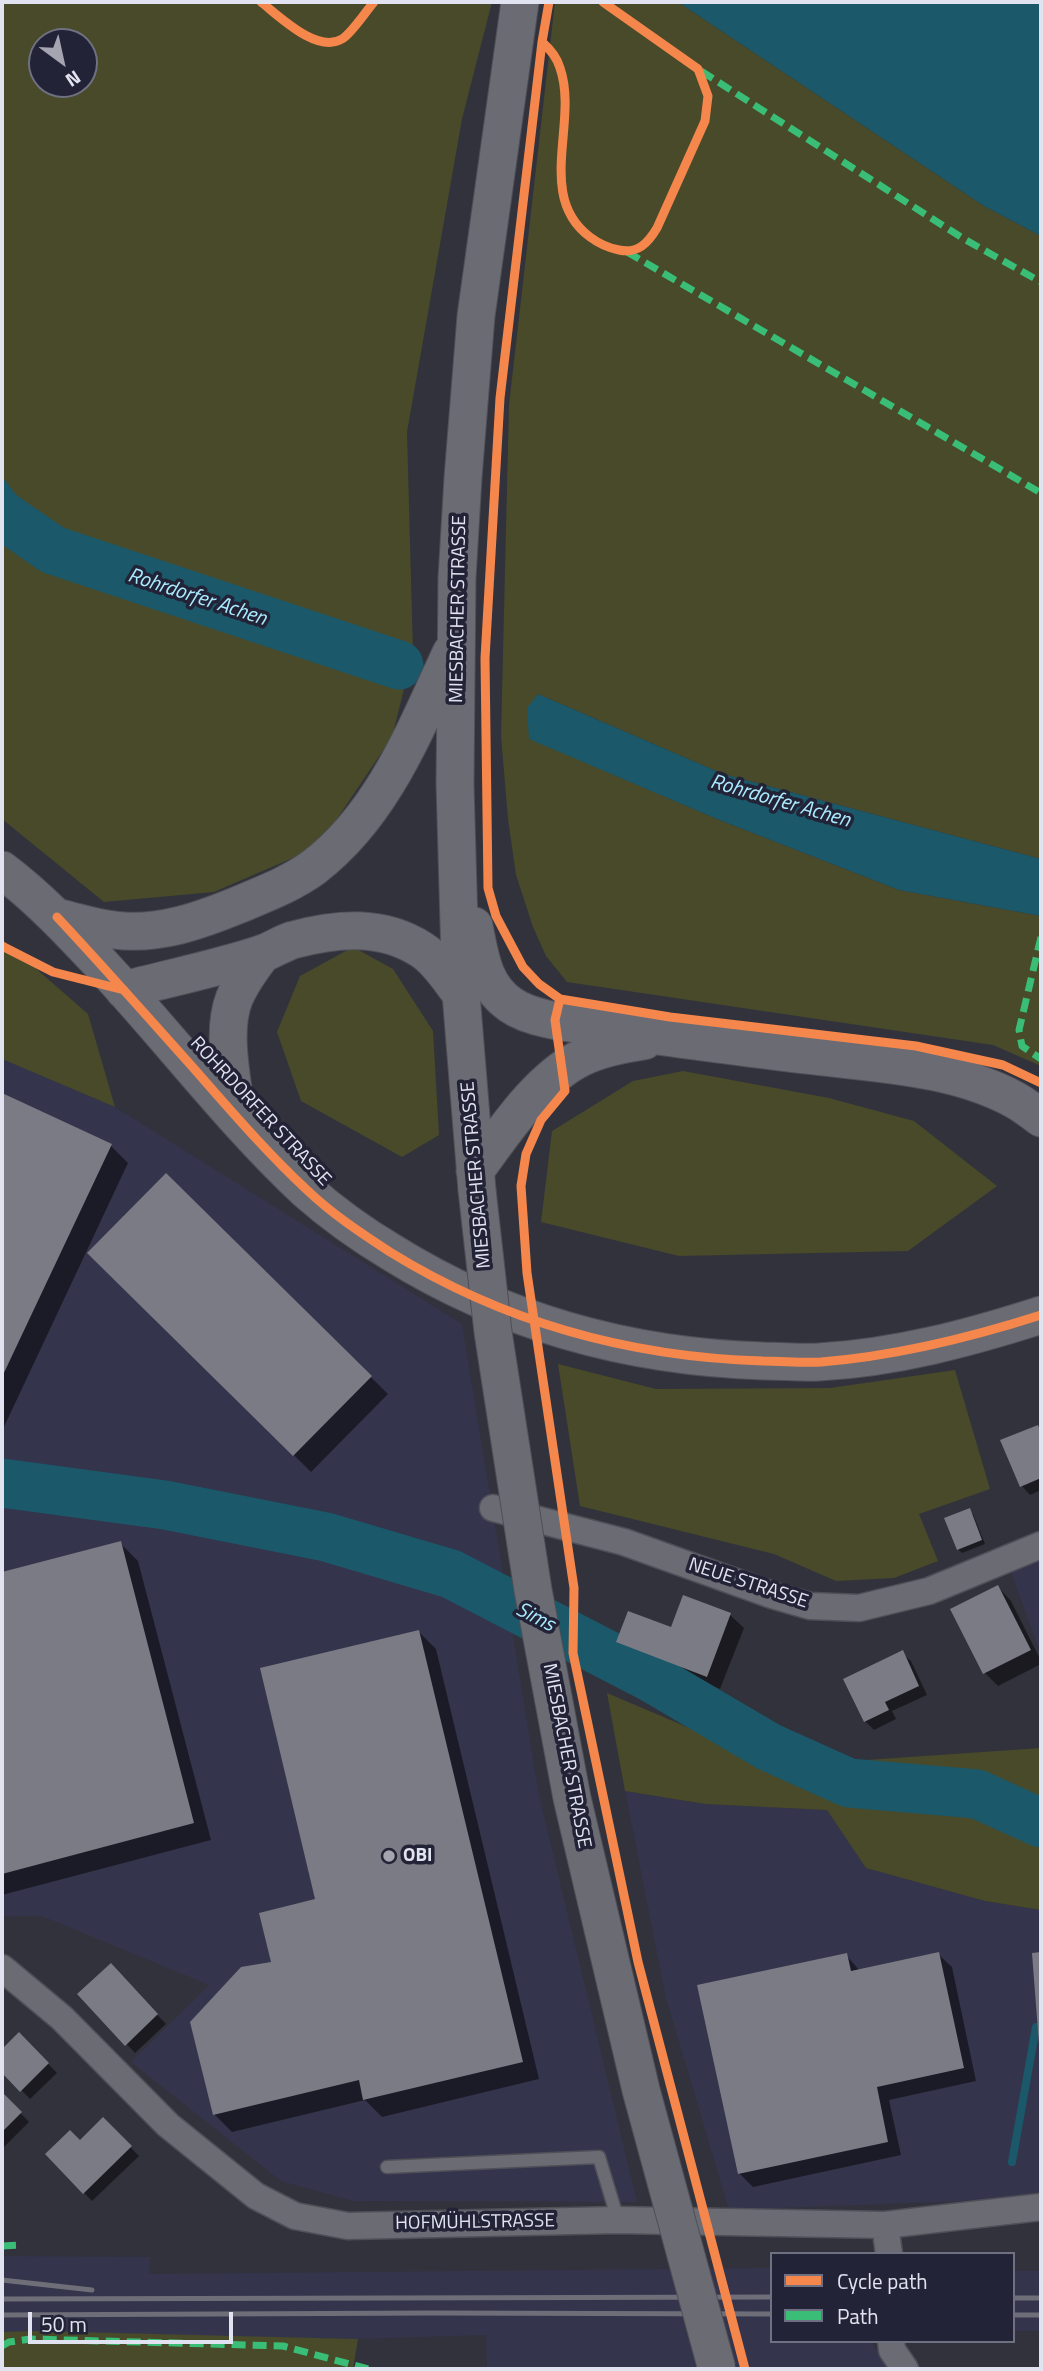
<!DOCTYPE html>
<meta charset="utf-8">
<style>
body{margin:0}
#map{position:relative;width:1043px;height:2371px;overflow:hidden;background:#32323c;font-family:"Titillium Web",sans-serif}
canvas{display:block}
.frame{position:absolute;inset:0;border:4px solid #e2e3f0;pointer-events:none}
.legend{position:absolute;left:770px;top:2252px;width:245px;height:91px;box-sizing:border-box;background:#232337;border:2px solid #6f7081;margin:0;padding:9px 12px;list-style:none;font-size:21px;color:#e2e3f0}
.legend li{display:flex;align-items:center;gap:14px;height:35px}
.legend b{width:35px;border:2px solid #6f7081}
.north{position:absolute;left:28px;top:28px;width:70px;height:70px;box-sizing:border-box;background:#232337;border:2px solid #6f7081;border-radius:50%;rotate:147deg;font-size:19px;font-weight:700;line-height:28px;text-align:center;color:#e2e3f0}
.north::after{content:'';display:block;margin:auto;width:24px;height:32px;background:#a4a5b1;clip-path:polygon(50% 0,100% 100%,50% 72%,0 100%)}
.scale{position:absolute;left:28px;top:2312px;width:205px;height:32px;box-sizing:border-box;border:4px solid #e2e3f0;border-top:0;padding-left:9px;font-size:21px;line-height:24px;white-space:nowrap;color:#e2e3f0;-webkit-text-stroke:5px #232337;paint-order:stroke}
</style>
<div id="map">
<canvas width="1043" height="2371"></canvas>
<div class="frame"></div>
<ul class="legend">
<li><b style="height:9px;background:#f5874c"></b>Cycle path</li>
<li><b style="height:9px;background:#3abd76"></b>Path</li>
</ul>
<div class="north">N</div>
<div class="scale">50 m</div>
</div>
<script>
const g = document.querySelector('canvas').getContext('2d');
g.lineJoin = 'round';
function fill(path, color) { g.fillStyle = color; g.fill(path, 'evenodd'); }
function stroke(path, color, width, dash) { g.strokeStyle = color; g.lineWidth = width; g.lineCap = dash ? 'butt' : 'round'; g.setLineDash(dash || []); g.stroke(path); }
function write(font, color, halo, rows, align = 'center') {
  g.font = font + ' "Titillium Web",sans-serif'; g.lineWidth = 7; g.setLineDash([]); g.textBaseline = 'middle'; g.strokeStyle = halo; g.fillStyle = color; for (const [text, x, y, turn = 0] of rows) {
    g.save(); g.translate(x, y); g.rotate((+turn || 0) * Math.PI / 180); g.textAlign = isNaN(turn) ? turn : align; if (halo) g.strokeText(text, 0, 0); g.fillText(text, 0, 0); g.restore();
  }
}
fill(new Path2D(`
 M 2,1059 L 115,1107 L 462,1324 L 539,1795 L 637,2202 L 353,2201 L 281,2181 L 131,2062 L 209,1985 L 42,1916 L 2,1916 Z
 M 1041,1556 L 1041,1655 L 1010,1569 Z
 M 625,1791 L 705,1804 L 827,1810 L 866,1868 L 985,1901 L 1041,1910 L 1041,2198 L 729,2210 L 666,1998 Z
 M 2,2256 L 150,2257 L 149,2274 L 772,2268 L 772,2341 L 870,2341 L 892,2369 L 487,2369 L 486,2335 L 358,2339 L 2,2332 Z
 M 1013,2271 L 1041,2271 L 1041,2331 L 1013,2331 Z`), '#34344c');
fill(new Path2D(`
 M 2,2 L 492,2 L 462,119 L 407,432 L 413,653 L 392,737 L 318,847 L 214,892 L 104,902 L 2,819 ZM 42,42 L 84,42 L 84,84 L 42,84 Z
 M 555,2 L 678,2 L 984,206 L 1041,236 L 1041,859 L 723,774 L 538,694 L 529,738 L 717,819 L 899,890 L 1041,916 L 1041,1066 L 993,1045 L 567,982 L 546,956 L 533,927 L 516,875 L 508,819 L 501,736 L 509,405 Z
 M 2,939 L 88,1014 L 115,1107 L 2,1059 Z
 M 353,947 L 393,969 L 433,1031 L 439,1135 L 402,1157 L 301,1101 L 277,1032 L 300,976 Z
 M 683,1071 L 829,1098 L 914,1121 L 997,1186 L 908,1251 L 679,1256 L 541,1222 L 552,1131 L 633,1081 Z
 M 558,1364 L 656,1389 L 830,1388 L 955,1370 L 990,1489 L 919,1514 L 938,1561 L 894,1578 L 836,1581 L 774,1554 L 580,1506 Z
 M 607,1693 L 779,1766 L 1041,1748 L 1041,1910 L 985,1901 L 866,1868 L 827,1810 L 705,1804 L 625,1791 Z
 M 34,2331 L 358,2339 L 353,2369 L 2,2369 L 2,2332 Z`), '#484a2a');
fill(new Path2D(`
 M 678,2 L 1041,2 L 1041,236 L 984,206 Z
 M 538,694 L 723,774 L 1041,859 L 1041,916 L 899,890 L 717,819 L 529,739 L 527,708 Z`), '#1b5869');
fill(new Path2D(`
 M 2,1095 L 111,1146 L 128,1163 L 3,1429 Z
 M 166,1175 L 388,1394 L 311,1472 L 89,1253 Z
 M 1037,1427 L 1041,1431 L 1041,1490 L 1030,1495 L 1022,1486 Z
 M 969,1510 L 973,1514 L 985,1544 L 962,1553 L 958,1549 Z
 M 120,1543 L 138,1561 L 211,1840 L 2,1895 L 2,1574 Z
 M 998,1587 L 1011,1601 L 1041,1661 L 1041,1664 L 998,1686 L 985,1673 Z
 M 730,1615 L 744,1628 L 720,1689 L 627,1650 L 618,1642 Z
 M 419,1632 L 436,1649 L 539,2079 L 382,2117 L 365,2100 L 232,2132 L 214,2114 L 273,1963 L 318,1900 Z
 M 902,1653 L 911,1661 L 927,1695 L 892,1711 L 896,1719 L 874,1730 L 865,1721 Z
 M 938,1954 L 952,1967 L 976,2081 L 889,2100 L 901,2155 L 753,2187 L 739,2173 L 846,1955 L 860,1971 Z
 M 119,1974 L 166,2024 L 135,2053 L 80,1994 Z
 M 19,2034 L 57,2073 L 30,2099 L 2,2070 L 2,2051 Z
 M 2,2094 L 29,2122 L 2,2149 Z
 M 103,2119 L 139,2156 L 92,2201 L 47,2154 L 80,2142 Z`), '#0007');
stroke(new Path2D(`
 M 2,483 L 53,550
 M 1012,2162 L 1036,2027`), '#1b5869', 8);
stroke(new Path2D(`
 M 2,515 L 53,550 L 399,665
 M 2,1483 L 165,1505 L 326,1537 L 451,1574 L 650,1677 L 769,1747 L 849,1783 L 977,1794 L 1041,1823`), '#1b5869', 49);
fill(new Path2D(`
 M 2,1093 L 112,1144 L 2,1377 Z
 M 166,1173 L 372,1376 L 293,1456 L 87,1253 Z
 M 1038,1425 L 1041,1433 L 1041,1478 L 1020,1487 L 1000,1440 Z
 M 970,1508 L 982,1540 L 957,1550 L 944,1518 Z
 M 121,1541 L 194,1823 L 2,1874 L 2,1572 Z
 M 998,1585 L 1031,1650 L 983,1674 L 950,1609 Z
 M 683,1595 L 731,1613 L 707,1677 L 616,1642 L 628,1611 L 671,1627 Z
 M 419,1630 L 523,2062 L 363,2100 L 359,2080 L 213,2115 L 190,2022 L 241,1967 L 271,1962 L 259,1913 L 315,1899 L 260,1668 Z
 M 903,1650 L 919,1686 L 885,1702 L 889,1710 L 864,1722 L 843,1679 Z
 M 939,1952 L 964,2068 L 877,2087 L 888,2142 L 738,2174 L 697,1985 L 847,1953 L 851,1971 Z
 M 1041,1952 L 1041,2044 L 1039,2044 L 1032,1953 Z
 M 111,1963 L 158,2014 L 125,2046 L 77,1994 Z
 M 19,2032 L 49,2063 L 20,2092 L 2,2073 L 2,2049 Z
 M 2,2092 L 22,2112 L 2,2132 Z
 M 103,2117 L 132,2146 L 83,2194 L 45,2154 L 70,2130 L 80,2140 Z`), '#7b7b85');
const lane = new Path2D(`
 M 387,2167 L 599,2157 L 618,2220`);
const street = new Path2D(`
 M 493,1508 L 624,1542 L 772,1595 L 810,1606 L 859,1608 L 929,1591 L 1041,1545
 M 2,1968 L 62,2018 L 168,2125 L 256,2196 L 295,2216 L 348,2226 L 618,2220 L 885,2225 L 1041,2207
 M 885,2225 L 889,2254
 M 891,2341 L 892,2350 L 905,2369`);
const secondary = new Path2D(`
 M 2,870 C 38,897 69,930 100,963 C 170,1038 232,1121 307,1191 C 333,1214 361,1234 391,1252 C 505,1323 630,1357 764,1361 C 782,1361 801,1363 819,1362 C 895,1358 969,1338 1041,1315
 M 57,917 C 75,922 95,928 114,930 C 157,936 199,921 238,905 C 264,894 291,884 314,867 C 383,814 415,730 451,653
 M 474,926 C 480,956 483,986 511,1005 C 535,1022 584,1024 613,1029 C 680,1040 747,1048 814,1056 C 880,1064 955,1067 1015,1100 C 1024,1105 1033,1112 1041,1118
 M 124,990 C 170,978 219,968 264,953 C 274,949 283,943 293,940 C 337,928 382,924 422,950 C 438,960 449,979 461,994
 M 237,1118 C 233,1082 221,1033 234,999 C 241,982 252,967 263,953
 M 475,1171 C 503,1133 538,1079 581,1058 C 601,1048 623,1044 644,1041
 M 477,1190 L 461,994 L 455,784 L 457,578 L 463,478 L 476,316 L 520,2`);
stroke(lane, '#4f4f58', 15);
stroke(street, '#4f4f58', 29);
stroke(secondary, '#4f4f58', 39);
stroke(lane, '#6b6b74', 12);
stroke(street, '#6b6b74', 26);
stroke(secondary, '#6b6b74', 37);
stroke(new Path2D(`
 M 2,2280 L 92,2290
 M 1013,2298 L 1041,2298
 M 2,2299 L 772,2297
 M 2,2315 L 432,2313 L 772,2314
 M 1013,2315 L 1041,2315`), '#6e6e78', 5);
const secondaryBridge = new Path2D(`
 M 477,1190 L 493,1332 L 533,1590 L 572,1798 L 641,2090 L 717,2369`);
stroke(secondaryBridge, '#4f4f58', 39, []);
stroke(secondaryBridge, '#6b6b74', 37);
stroke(new Path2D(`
 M 701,71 L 964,239 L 1041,282
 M 627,252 L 1041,493
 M 1041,937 L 1019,1030 L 1022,1046 L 1041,1059
 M 2,2246 L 23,2245
 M 2,2346 L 9,2342 L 30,2339 L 283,2346 L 368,2369`), '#3abd76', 7, [14, 7]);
stroke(new Path2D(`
 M 261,2 C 279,16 317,54 342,39 C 352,33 366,11 374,2
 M 549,2 L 542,42 L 500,398 L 485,658 L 488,888 L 496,916 L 523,967 L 539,984 L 560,999 L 670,1017 L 916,1046 L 1003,1065 L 1041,1083
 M 542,42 C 550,49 557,57 560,68 C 579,122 535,196 590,237 C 598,243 608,248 619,250 C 638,254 648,243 657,228 L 705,121 L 708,96 L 698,69 L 603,2
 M 57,917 C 102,965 145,1014 189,1063 C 227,1106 265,1151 307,1190 C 332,1214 361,1233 390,1252 C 505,1323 629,1357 763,1361 C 782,1361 802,1363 821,1362 C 897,1356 969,1338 1041,1315
 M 2,946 L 53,972 L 124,990
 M 560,999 L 555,1020 L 565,1091 L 541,1120 L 526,1154 L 521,1186 L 527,1273 L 574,1588 L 573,1653 L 638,1962 L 745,2369`), '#f5874c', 9);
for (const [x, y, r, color] of [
 [389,1856,7,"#a4a5b1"]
]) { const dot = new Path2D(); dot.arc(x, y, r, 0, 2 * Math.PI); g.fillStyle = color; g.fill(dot); stroke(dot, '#232337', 2.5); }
write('19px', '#e2e3f0', '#232337', [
 ["MIESBACHER STRASSE",459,609,-89],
 ["ROHRDORFER STRASSE",260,1112,47],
 ["MIESBACHER STRASSE",477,1175,-95],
 ["NEUE STRASSE",748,1584,18],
 ["MIESBACHER STRASSE",566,1756,79],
 ["HOFMÜHLSTRASSE",475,2223,-1]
]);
write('bold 19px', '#e2e3f0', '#232337', [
 ["OBI",403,1856]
], 'left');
write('italic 21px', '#aaebff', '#232337', [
 ["Rohrdorfer Achen",197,598,18],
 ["Rohrdorfer Achen",780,802,16],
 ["Sims",535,1618,27]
]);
</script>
